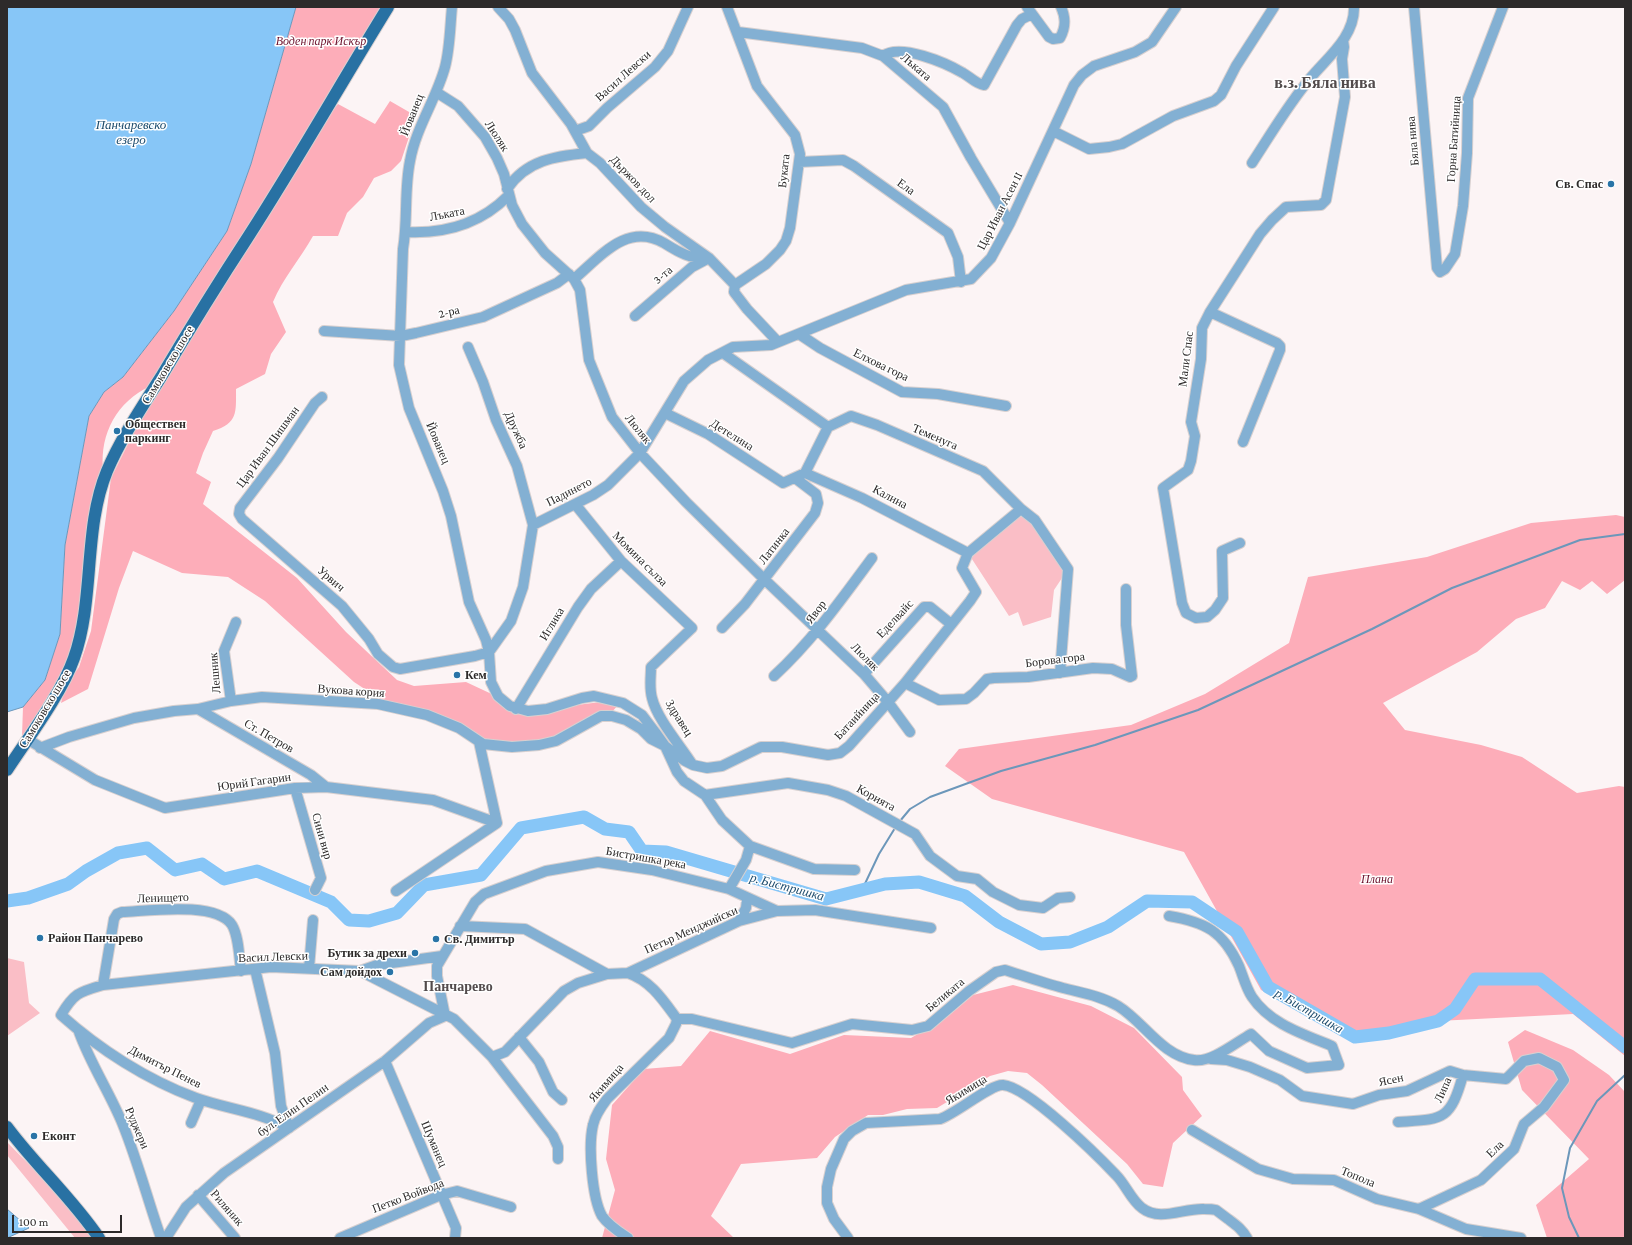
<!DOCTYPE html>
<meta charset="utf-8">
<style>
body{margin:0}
#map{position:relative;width:1632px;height:1245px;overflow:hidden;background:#fcf4f5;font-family:"Crimson Pro",serif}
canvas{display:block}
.frame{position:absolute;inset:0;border:8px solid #2d2a2a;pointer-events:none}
.scale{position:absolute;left:12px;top:1215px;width:110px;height:18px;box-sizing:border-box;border:2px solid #2d2a2a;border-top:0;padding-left:5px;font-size:12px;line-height:14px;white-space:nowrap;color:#2d2a2a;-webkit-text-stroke:3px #fff;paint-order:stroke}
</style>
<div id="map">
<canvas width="1632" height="1245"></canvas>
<div class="frame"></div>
<div class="scale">100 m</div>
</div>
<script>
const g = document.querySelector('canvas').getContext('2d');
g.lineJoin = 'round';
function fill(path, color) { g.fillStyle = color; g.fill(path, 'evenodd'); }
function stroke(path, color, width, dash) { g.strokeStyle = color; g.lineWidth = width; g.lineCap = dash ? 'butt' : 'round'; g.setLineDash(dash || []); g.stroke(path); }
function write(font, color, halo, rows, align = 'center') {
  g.font = font + ' "Crimson Pro",serif'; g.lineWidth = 3; g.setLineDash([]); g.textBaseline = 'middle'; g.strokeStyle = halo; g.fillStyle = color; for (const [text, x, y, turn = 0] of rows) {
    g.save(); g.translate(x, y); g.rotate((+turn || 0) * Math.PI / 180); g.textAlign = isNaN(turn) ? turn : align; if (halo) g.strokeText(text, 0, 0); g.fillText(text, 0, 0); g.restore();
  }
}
fill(new Path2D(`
 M 1021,509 L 1068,569 L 1054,590 L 1051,617 L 1023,626 L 1018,612 L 1009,616 L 968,553 Z
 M 7,958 L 24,962 L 29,1003 L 40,1013 L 7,1036 Z
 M 7,1142 L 57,1193 L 92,1238 L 75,1238 L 7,1155 Z`), '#fabec6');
fill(new Path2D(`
 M 296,7 L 382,7 L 150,386 C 117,402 100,433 103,469 L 74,643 L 55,689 L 22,736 L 23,707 L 45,680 L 60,634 L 65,545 L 89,416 L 104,392 L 123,377 L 174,311 L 227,231 L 251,164 Z
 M 390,101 L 416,116 L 401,161 L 391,171 L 374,178 L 363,197 L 347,213 L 338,236 L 313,236 C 300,259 283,278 273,302 L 286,332 L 271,354 L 265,374 L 236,389 C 236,413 238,423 213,431 L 203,453 L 196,473 L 211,482 L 203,504 L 297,578 L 346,632 L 397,680 L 414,686 L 466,682 L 528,711 L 609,701 L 620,703 L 610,714 L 556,740 L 483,744 L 459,727 L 386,703 L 354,682 L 265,601 L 228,577 L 182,573 L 133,551 L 119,588 L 88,689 L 61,703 L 65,687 L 79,667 L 91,631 L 111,478 L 141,418 L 326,118 L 338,104 L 375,124 Z
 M 1616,515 L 1625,517 L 1625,580 L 1607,594 L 1592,581 L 1580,590 L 1562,581 L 1545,608 L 1516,619 L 1477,652 L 1383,703 L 1405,730 L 1481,745 L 1522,757 L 1577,793 L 1619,786 L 1625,787 L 1625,1056 L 1573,1014 L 1438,1021 L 1389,1033 L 1355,1037 L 1261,990 L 1184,852 L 992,799 L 945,766 L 959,749 L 1131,725 L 1205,694 L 1289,643 L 1308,577 L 1427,557 L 1531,523 Z
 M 1013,985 L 1091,1006 L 1134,1028 L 1182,1077 L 1183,1090 L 1202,1116 L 1173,1143 L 1163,1187 L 1143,1184 L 1127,1164 L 1042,1085 L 1027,1073 L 1008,1071 L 990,1076 L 937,1108 L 907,1109 L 883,1115 L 868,1115 L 835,1137 L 817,1158 L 741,1164 L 711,1216 L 734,1238 L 602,1238 L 615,1190 L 606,1159 L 612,1105 L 644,1069 L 681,1066 L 710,1031 L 790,1054 L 844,1035 L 911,1038 L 947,1017 L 973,995 Z
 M 1525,1030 L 1573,1050 L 1609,1075 L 1625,1092 L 1625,1238 L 1547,1238 L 1536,1205 L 1589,1159 L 1522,1090 L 1508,1042 Z`), '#fdadb9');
const water = new Path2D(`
 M 7,7 L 296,7 L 251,164 L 227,231 L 174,311 L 123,377 L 104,392 L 89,416 L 65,545 L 60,634 L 45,680 L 23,707 L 7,712 Z
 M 7,1209 L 29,1228 L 7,1238 Z`);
fill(water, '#87c6f7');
stroke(water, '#6c97ba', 1);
stroke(new Path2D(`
 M 900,821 L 910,809 L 930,797 L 1001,771 L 1095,745 L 1198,710 L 1372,629 L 1452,588 L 1580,540 L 1625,534
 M 862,890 L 879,854 L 895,828
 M 1579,1238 L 1569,1217 L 1562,1188 L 1570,1148 L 1597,1101 L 1625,1075`), '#6c97ba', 2);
stroke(new Path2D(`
 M 7,901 L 28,898 L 68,884 L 86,871 L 118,853 L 147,848 L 175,870 L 202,864 L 224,879 L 257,871 L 331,902 L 349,920 L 369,921 L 397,913 L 424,885 L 481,875 L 521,828 L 584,817 L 605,829 L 629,832 L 642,851 L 666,852 L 826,899 L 885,884 L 919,882 L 965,896 L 999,922 L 1041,944 L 1070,942 L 1108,927 L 1147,901 L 1192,902 L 1237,932 L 1268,987 L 1355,1037 L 1389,1033 L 1438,1021 L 1455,1009 L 1475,979 L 1540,979 L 1625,1047`), '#87c6f7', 13);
const minor = new Path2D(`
 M 452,7 C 450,27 450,48 445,67 C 436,100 416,127 410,161 C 404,190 408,220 403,249 L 399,365 L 409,408 L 443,491 L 451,516 L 469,602 L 486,640 L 489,652 L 491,682 L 498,696 L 510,706 L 528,711 L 547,709 L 582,698 L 594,696 L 623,703 L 642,715 L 655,732 L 665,746 L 677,772 L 684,781 L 705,795 L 788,783 L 828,790 L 846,796 L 915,834 L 930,856 L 957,876 L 977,879 L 993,892 L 1019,905 L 1043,908 L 1058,898 L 1070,897
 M 498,7 L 509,19 L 515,30 L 532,73 L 571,124 L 587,153 L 600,163 L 641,207 L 665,227 L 709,258 L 735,285
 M 727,7 L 757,86 L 795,135 L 800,154 L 790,228 L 786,241 L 780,250 L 766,264 L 735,285
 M 1027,7 L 1049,37 L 1053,39 L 1060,38 C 1066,27 1066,18 1061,7
 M 1414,7 L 1437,268 L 1440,272 L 1445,269 L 1455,254 L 1463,206 L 1467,153 L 1468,98 L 1503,7
 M 738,32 L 862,48 L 883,56 L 943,107 L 971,158 L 1010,223
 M 883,56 C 900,43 946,63 963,73 C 969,76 976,84 984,85 L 1017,25 L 1022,19 L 1032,14
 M 436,92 L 458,106 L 485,137 L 497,158 L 504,174 L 512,205 L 522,224 L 545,253 L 574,279 L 580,290 L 589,360 L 612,417 L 640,453 L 686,502 L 764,579 L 864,674 L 888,702 L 910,732
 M 575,131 L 589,126 L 607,108 L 655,67 L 668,51 L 688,7
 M 1053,131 L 1089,149 L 1109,147 L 1122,144 L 1173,116 L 1214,101 L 1221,95 L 1236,66 L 1274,7
 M 799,162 L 843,160 L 854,166 L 948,233 L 958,257 L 961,282
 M 1252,163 C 1269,137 1285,110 1304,86 C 1321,62 1355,40 1354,7
 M 507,189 C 526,160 556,156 587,153
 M 406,232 C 446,234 480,224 508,196
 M 574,279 C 601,256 627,222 664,243 C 680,253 690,259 709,258
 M 735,285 L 734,292 L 747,309 L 778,342
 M 1210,312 L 1277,343 L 1280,346 L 1280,350 L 1243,442
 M 635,316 L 692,267 L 707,259
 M 324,331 L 401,336 L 416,333 L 483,317 L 557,283 L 569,274
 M 799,334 L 820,348 L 902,392 L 938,394 L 1006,406
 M 468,347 L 483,382 L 496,420 L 517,466 L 533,525
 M 723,353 L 828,427 L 805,473
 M 322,397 L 315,403 L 278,458 L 240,508 L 239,514 L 242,519 L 342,606 L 369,639 L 378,654 L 393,667 L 400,669 L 475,656 L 489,652 L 511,621 L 523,587 L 533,525 L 593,495 L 608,485 L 640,453 L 684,381 L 708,360 L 733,347 L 771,345 L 906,290 L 971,279 L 991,258 L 1010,223 L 1074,85 L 1082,75 L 1094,66 L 1135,52 L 1152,42 L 1176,7
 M 828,427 L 851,416 L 877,425 L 983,471 L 1021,509 L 968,553
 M 575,504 L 621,561 L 692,628 L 651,667 C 651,677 649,687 652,698 C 657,719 680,745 692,764
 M 1021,509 L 1035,520 L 1068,569 L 1060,673
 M 1240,543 L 1222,551 L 1223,598 L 1215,610 L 1207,617 L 1196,618 L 1186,613 L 1182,603 L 1163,488 L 1188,470 L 1191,461 L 1195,436 L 1191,422 L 1201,359 L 1202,328 L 1210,312 L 1260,234 L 1272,220 L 1286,207 L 1321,205 L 1326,200 L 1345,97 L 1342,59 L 1344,47 L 1343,40
 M 722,628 L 745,604 L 815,513 L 818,503 L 816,494 L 795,478
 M 864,674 L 924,607 L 930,607 L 951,624
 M 774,676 C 812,641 841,600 872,558
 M 905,683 L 939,700 L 966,699 L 974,693 L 987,679 L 994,678 L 1028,677 L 1093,668 L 1112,669 L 1130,677 L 1132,676 L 1126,625 L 1126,589
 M 231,701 L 224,651 L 236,622
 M 198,709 L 311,775 L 326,787
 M 516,709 L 578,607 L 591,589 L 621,561
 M 27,739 L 95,780 L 165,808 L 295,788 L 326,787 L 433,800 L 497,823
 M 40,748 L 69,737 L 134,718 L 174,711 L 198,709 L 231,701 L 262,697 L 378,704 L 427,715 L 459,728 L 483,744 L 512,747 L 539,745 L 556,741 L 601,716 L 612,716 L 626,720 L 641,729 L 651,739 L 665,746 L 685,761 L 693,765 L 707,768 L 722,766 L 761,747 L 782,747 L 828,755 L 840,753 L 849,746 L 905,683 L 970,601 L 976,592 L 962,568 L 968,553 L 862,498 L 805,473 L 783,483 L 708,434 L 665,413
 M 295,788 L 321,878 L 315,890
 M 705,795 L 722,820 L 750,846 L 814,869 L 855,870
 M 729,889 L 746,860 L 750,846
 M 396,891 L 497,823 L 479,742
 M 739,921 L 746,908 L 747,899
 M 460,926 L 525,929 L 607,974
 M 309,968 L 313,920
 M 255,969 L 275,1053 L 281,1106 L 289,1128
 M 360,971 L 377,965 L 442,956
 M 628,973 C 651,981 663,1000 677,1019
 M 103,985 L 114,919 L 117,914 L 122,912 C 148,911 216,901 232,925 C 239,937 239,957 241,971
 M 445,1016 L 437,976 L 437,966 L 475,902 L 484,894 L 546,871 L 598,862 L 652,870 L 729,889 L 777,911
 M 677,1019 L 692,1019 L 792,1043 L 852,1024 L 912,1030 L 928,1026 L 969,991 L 996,972 L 1005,970 C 1024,976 1044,983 1063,988 C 1082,993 1101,996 1118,1006 C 1144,1022 1162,1056 1194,1060 C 1211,1063 1235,1043 1251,1034 L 1269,1051 L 1307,1068 L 1339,1065 L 1332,1046 C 1303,1034 1270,1024 1252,997 C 1246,988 1243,976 1239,966 C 1223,931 1205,922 1169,916
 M 79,1032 C 91,1065 110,1093 123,1125 C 138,1162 148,1201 161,1238
 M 519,1037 L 539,1062 L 553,1092 L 562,1100
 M 492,1057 L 505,1052 L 564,991 L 578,983 L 607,974 L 628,973 L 739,921 L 777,911 L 815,910 L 931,928
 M 1211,1059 L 1227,1060 L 1250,1067 L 1280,1080 L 1302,1096 L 1353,1104 L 1379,1095 L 1407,1091 L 1450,1071 L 1463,1075 L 1506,1079 L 1524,1061 L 1539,1058 L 1557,1067 L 1564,1080 L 1544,1107 L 1524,1124 L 1514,1149 L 1481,1180 L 1419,1209
 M 385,1061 L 456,1228 L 455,1238
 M 1398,1122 C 1442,1119 1450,1122 1463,1075
 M 191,1123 L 201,1100
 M 289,1128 C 260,1112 227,1109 196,1098 C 147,1080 99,1049 61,1015 C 74,993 79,992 103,985 L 271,967 L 360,971 L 454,1019 L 492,1057 L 553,1136 L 558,1147 L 558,1159
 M 1192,1130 L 1258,1169 L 1293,1179 L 1334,1180 L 1377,1199 L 1419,1209 L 1466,1229 L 1521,1238
 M 198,1195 L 235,1238
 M 166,1238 L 186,1207 L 224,1173 L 385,1061 L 429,1023 L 445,1016
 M 340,1238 L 441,1195 L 457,1191 L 511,1207
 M 628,1238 C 619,1232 608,1225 602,1216 C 592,1198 588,1146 593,1125 C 595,1115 601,1107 607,1099 L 669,1038 L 676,1024 L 677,1019
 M 848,1238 L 834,1219 L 827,1203 L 827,1187 L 831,1169 L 844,1139 L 852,1131 L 866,1123 L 940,1119 C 957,1113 991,1084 1003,1085 C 1028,1087 1097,1155 1116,1175 C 1126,1185 1131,1200 1142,1208 C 1160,1222 1183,1208 1204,1209 C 1208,1209 1212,1209 1216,1210 C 1220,1213 1224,1216 1228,1219 C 1236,1225 1242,1229 1247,1238`);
const major = new Path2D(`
 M 7,770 C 28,738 62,693 74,658 C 95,599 83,529 107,471 C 121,438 142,407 161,377 C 189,330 218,283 248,237 C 297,161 341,83 388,7
 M 7,1127 C 36,1166 72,1198 99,1238`);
stroke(minor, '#d7d0d0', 12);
stroke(major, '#d7d0d0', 14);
stroke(minor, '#83b0d3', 10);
stroke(major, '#2871a3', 12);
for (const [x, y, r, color] of [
 [1611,184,4,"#2974a7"],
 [117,431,4,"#2974a7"],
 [457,675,4,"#2974a7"],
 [40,938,4,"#2974a7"],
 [436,939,4,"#2974a7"],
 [415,953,4,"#2974a7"],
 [390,972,4,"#2974a7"],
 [34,1136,4,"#2974a7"]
]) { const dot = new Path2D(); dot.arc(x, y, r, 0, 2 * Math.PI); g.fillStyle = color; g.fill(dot); stroke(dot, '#fff', 1.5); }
write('italic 12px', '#6e132e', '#fff', [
 ["Воден парк Искър",321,41],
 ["Плана",1377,879]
]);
write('12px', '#2d2a2a', '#fff', [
 ["Лъката",916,67,40],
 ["Васил Левски",623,76,-42],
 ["Йованец",412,115,-68],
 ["Люляк",497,136,57],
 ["Горна Батийница",1454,139,-86],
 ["Бяла нива",1413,141,-95],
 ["Буката",784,171,-84],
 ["Държов дол",633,179,46],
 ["Ела",906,187,36],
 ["Цар Иван Асен II",1000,211,-63],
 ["Лъката",447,214,-11],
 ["3-та",663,275,-41],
 ["2-ра",449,312,-13],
 ["Мали Спас",1186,359,-83],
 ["Самоковско шосе",168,365,-59],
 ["Елхова гора",881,365,26],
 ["Люляк",638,429,51],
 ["Дружба",516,430,66],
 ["Детелина",732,435,32],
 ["Теменуга",935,437,23],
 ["Йованец",438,443,67],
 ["Цар Иван Шишман",268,447,-54],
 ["Падинето",569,492,-27],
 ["Калина",890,497,28],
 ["Латинка",774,546,-52],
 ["Момина сълза",640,559,45],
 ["Урвич",331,579,41],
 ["Явор",816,612,-53],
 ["Еделвайс",895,619,-47],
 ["Иглика",552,624,-59],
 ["Люляк",865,657,45],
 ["Борова гора",1055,660,-7],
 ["Лешник",215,673,-95],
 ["Вукова кория",351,691,4],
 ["Самоковско шосе",45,709,-59],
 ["Батаийница",857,716,-47],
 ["Здравец",679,718,58],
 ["Ст. Петров",269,736,30],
 ["Юрий Гагарин",254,782,-8],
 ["Корията",876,798,29],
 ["Сини вир",322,836,74],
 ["Бистришка река",646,858,10],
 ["Ленището",163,898,-2],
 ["Петър Менджийски",691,930,-24],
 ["Васил Левски",273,957,-2],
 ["Беликата",945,995,-40],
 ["Димитър Пенев",165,1067,27],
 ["Ясен",1391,1080,-12],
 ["Якимица",606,1083,-49],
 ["Якимица",966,1090,-31],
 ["Липа",1443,1090,-66],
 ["бул. Елин Пелин",293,1110,-35],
 ["Руджери",137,1128,67],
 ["Шуманец",434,1144,67],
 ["Ела",1495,1149,-44],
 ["Топола",1358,1177,22],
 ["Петко Войвода",408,1196,-21],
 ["Риляник",227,1208,49]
]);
write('bold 12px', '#2d2a2a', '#fff', [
 ["Св. Спас",1603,184,"right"],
 ["Обществен",125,424],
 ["паркинг",125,438],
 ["Кем",465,675],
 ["Район Панчарево",48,938],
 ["Св. Димитър",444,939],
 ["Бутик за дрехи",407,953,"right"],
 ["Сам дойдох",382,972,"right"],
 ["Еконт",42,1136]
], 'left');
write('italic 13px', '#1d4c6d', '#fff', [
 ["Панчаревско",131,125],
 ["езеро",131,140],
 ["р. Бистришка",787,887,15],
 ["р. Бистришка",1309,1011,30]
]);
write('bold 14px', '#524b4c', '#fff', [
 ["Панчарево",458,987]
]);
write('bold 16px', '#524b4c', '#fff', [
 ["в.з. Бяла нива",1325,83]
]);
</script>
